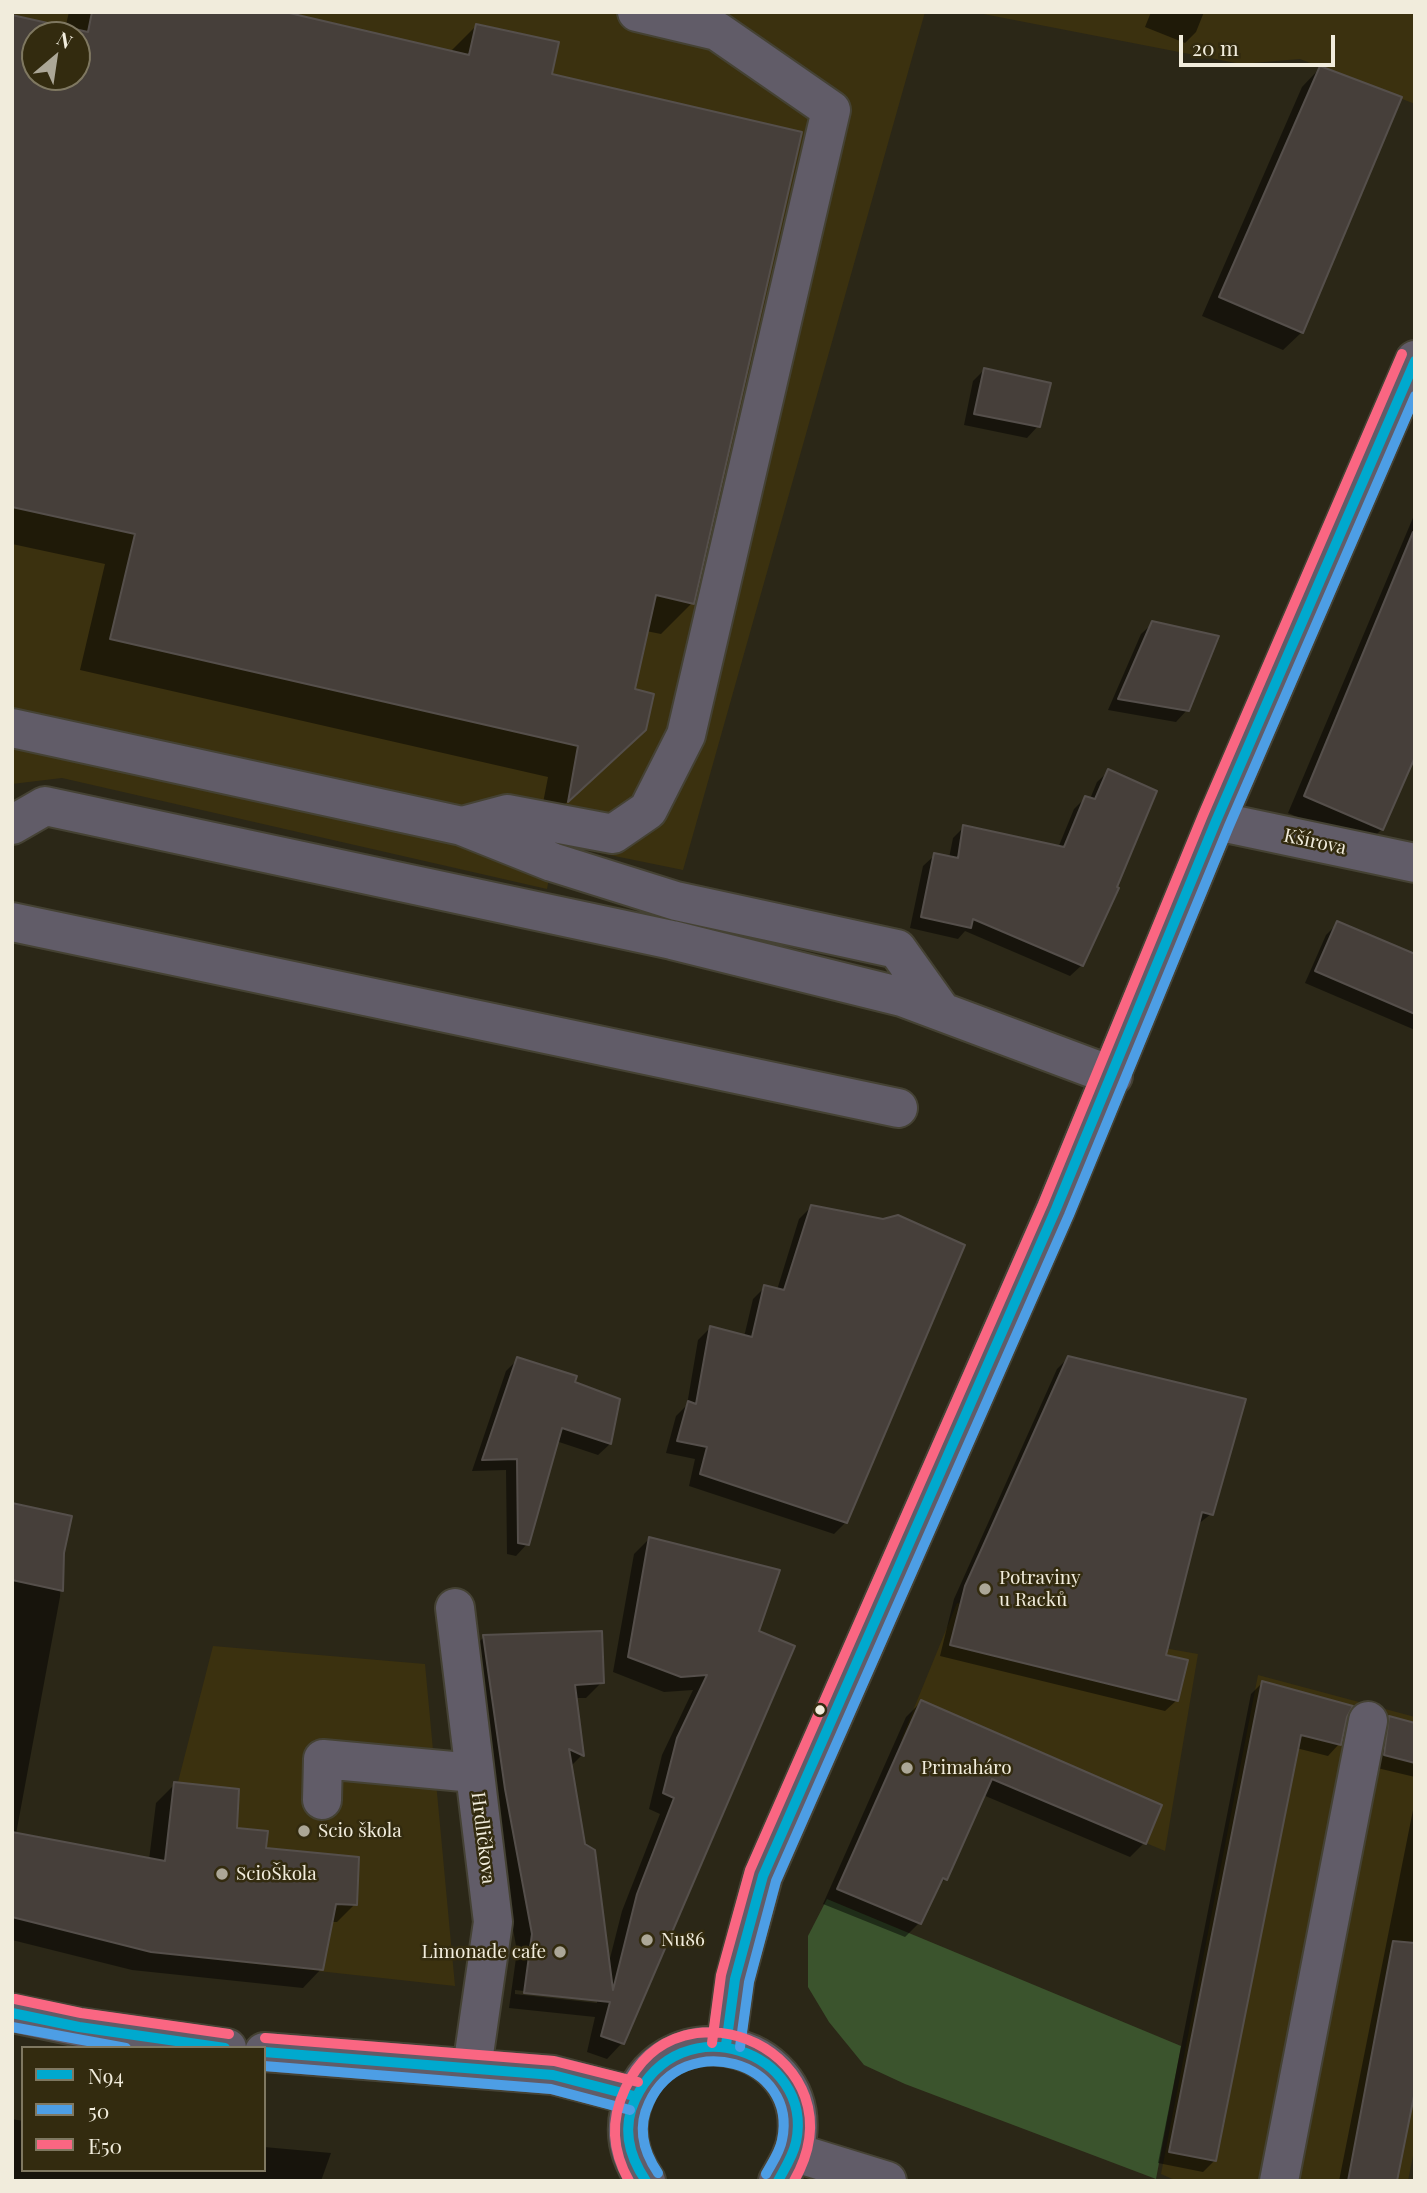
<!DOCTYPE html>
<meta charset="utf-8">
<style>
body{margin:0}
#map{position:relative;width:1427px;height:2193px;overflow:hidden;background:#2b2717;font-family:"Playfair Display",serif}
canvas{display:block}
.frame{position:absolute;inset:0;border:14px solid #f1ecdc;pointer-events:none}
.legend{position:absolute;left:21px;top:2046px;width:245px;height:126px;box-sizing:border-box;background:#332b0f;border:2px solid #7f7861;margin:0;padding:9px 12px;list-style:none;font-size:21px;color:#f1ecdc}
.legend li{display:flex;align-items:center;gap:14px;height:35px}
.legend b{width:35px;border:2px solid #7f7861}
.north{position:absolute;left:21px;top:21px;width:70px;height:70px;box-sizing:border-box;background:#332b0f;border:2px solid #7f7861;border-radius:50%;rotate:29deg;font-size:19px;font-weight:700;line-height:28px;text-align:center;color:#f1ecdc}
.north::after{content:'';display:block;margin:auto;width:24px;height:32px;background:#aca797;clip-path:polygon(50% 0,100% 100%,50% 72%,0 100%)}
.scale{position:absolute;left:1179px;top:35px;width:156px;height:32px;box-sizing:border-box;border:4px solid #f1ecdc;border-top:0;padding-left:9px;font-size:21px;line-height:24px;white-space:nowrap;color:#f1ecdc;-webkit-text-stroke:5px #332b0f;paint-order:stroke}
</style>
<div id="map">
<canvas width="1427" height="2193"></canvas>
<div class="frame"></div>
<ul class="legend">
<li><b style="height:9px;background:#00a9ce"></b>N94</li>
<li><b style="height:9px;background:#4d9ee5"></b>50</li>
<li><b style="height:9px;background:#fa6682"></b>E50</li>
</ul>
<div class="north">N</div>
<div class="scale">20 m</div>
</div>
<script>
const g = document.querySelector('canvas').getContext('2d');
g.lineJoin = 'round';
function fill(path, color) { g.fillStyle = color; g.fill(path, 'evenodd'); }
function stroke(path, color, width, dash) { g.strokeStyle = color; g.lineWidth = width; g.lineCap = dash ? 'butt' : 'round'; g.setLineDash(dash || []); g.stroke(path); }
function write(font, color, halo, rows, align = 'center') {
  g.font = font + ' "Playfair Display",serif'; g.lineWidth = 5; g.setLineDash([]); g.textBaseline = 'middle'; g.strokeStyle = halo; g.fillStyle = color; for (const [text, x, y, turn = 0] of rows) {
    g.save(); g.translate(x, y); g.rotate((+turn || 0) * Math.PI / 180); g.textAlign = isNaN(turn) ? turn : align; if (halo) g.strokeText(text, 0, 0); g.fillText(text, 0, 0); g.restore();
  }
}
fill(new Path2D(`
 M 12,12 L 925,12 L 683,870 L 556,844 L 547,889 L 62,778 L 12,784 ZM 35,35 L 77,35 L 77,77 L 35,77 Z
 M 973,12 L 1415,12 L 1415,104 L 1300,59 L 1241,64 Z
 M 957,1603 L 1073,1632 L 1198,1654 L 1165,1851 L 901,1740 Z
 M 213,1646 L 425,1664 L 455,1986 L 145,1952 L 153,1879 L 163,1880 L 174,1782 L 178,1782 Z
 M 1258,1675 L 1415,1717 L 1415,2146 L 1408,2181 L 1177,2181 L 1161,2174 Z`), '#3b310f');
fill(new Path2D(`
 M 827,1899 L 1181,2046 L 1156,2179 L 905,2084 L 864,2065 L 829,2022 L 808,1987 L 808,1936 Z`), '#3b542d');
fill(new Path2D(`
 M 69,12 L 277,12 L 450,52 L 476,26 L 550,75 L 692,603 L 661,634 L 646,631 L 633,690 L 645,730 L 538,829 L 548,777 L 80,670 L 105,564 L 12,544 L 12,16 L 65,29 ZM 35,35 L 77,35 L 77,77 L 35,77 Z
 M 1151,12 L 1204,12 L 1196,32 L 1185,43 L 1145,27 Z
 M 1320,68 L 1302,332 L 1283,350 L 1202,316 L 1302,87 Z
 M 984,370 L 1038,426 L 1027,438 L 964,425 L 973,381 Z
 M 1415,513 L 1415,752 L 1382,829 L 1365,846 L 1288,813 Z
 M 1153,623 L 1187,710 L 1176,722 L 1108,710 L 1141,634 Z
 M 1109,771 L 1082,965 L 1070,976 L 965,931 L 958,939 L 910,928 L 923,866 L 935,855 L 949,858 L 953,838 L 964,827 L 1058,848 L 1074,809 L 1085,798 L 1090,799 L 1097,782 Z
 M 1337,924 L 1415,956 L 1415,1030 L 1305,983 L 1326,935 Z
 M 811,1207 L 846,1522 L 834,1534 L 689,1486 L 695,1459 L 666,1453 L 676,1416 L 687,1405 L 698,1340 L 710,1328 L 744,1337 L 753,1299 L 765,1287 L 777,1290 L 799,1219 Z
 M 1068,1358 L 1211,1514 L 1197,1525 L 1164,1656 L 1177,1700 L 1165,1711 L 940,1656 L 954,1599 L 1057,1369 Z
 M 518,1359 L 573,1383 L 610,1444 L 598,1455 L 556,1441 L 527,1544 L 516,1556 L 507,1554 L 506,1470 L 472,1471 L 506,1371 Z
 M 12,1505 L 63,1553 L 60,1597 L 16,1834 L 149,1860 L 156,1803 L 175,1784 L 264,1849 L 355,1904 L 337,1922 L 331,1922 L 321,1969 L 303,1988 L 132,1970 L 12,1940 Z
 M 649,1539 L 778,1571 L 622,2043 L 607,2059 L 587,2052 L 595,2017 L 509,2008 L 517,1951 L 490,1805 L 468,1653 L 484,1637 L 602,1682 L 586,1698 L 575,1698 L 582,1755 L 570,1767 L 608,1966 L 622,1911 L 660,1814 L 649,1809 L 662,1755 L 693,1690 L 664,1692 L 613,1672 L 634,1554 ZM 515,1990 L 597,1999 L 597,2003 L 515,1994 Z
 M 1262,1683 L 1345,1716 L 1339,1744 L 1328,1756 L 1296,1748 L 1215,2160 L 1203,2172 L 1158,2163 L 1251,1694 Z
 M 921,1702 L 1144,1843 L 1130,1857 L 983,1795 L 945,1879 L 937,1887 L 919,1923 L 905,1937 L 823,1904 L 906,1717 Z
 M 1389,1716 L 1415,1723 L 1415,1777 L 1373,1767 L 1378,1728 Z
 M 1415,1800 L 1415,2081 L 1395,2181 L 1339,2181 Z
 M 12,2119 L 23,2121 L 23,2170 L 264,2170 L 264,2147 L 331,2153 L 321,2181 L 12,2181 Z`), '#0007');
const building = new Path2D(`
 M 92,12 L 285,12 L 469,55 L 476,24 L 559,42 L 552,74 L 802,132 L 694,604 L 656,595 L 635,689 L 654,694 L 646,730 L 568,802 L 578,746 L 110,639 L 135,534 L 12,507 L 12,15 L 88,32 ZM 35,35 L 77,35 L 77,77 L 35,77 Z
 M 1320,66 L 1402,97 L 1303,333 L 1219,297 Z
 M 984,368 L 1051,383 L 1040,427 L 974,414 Z
 M 1413,532 L 1415,757 L 1383,830 L 1304,796 Z
 M 1152,621 L 1219,636 L 1189,711 L 1118,699 Z
 M 1108,769 L 1157,791 L 1117,887 L 1119,888 L 1083,966 L 973,919 L 971,928 L 921,917 L 934,853 L 958,858 L 963,825 L 1064,847 L 1085,796 L 1095,799 Z
 M 1337,921 L 1415,954 L 1415,1014 L 1315,971 Z
 M 811,1205 L 883,1219 L 898,1215 L 965,1245 L 847,1523 L 700,1474 L 707,1447 L 677,1441 L 688,1401 L 696,1404 L 710,1326 L 752,1337 L 764,1285 L 784,1290 Z
 M 1068,1356 L 1246,1399 L 1213,1515 L 1202,1512 L 1166,1655 L 1188,1660 L 1178,1701 L 950,1645 L 965,1586 Z
 M 517,1357 L 577,1376 L 575,1382 L 620,1399 L 611,1444 L 562,1428 L 529,1545 L 518,1543 L 517,1459 L 482,1460 Z
 M 12,1503 L 72,1516 L 64,1553 L 63,1591 L 12,1580 Z
 M 649,1537 L 780,1570 L 759,1631 L 795,1646 L 624,2044 L 601,2036 L 610,2002 L 524,1993 L 532,1934 L 505,1789 L 483,1635 L 602,1631 L 604,1683 L 575,1685 L 584,1756 L 569,1749 L 585,1844 L 595,1850 L 613,1990 L 637,1894 L 674,1798 L 663,1793 L 677,1738 L 707,1675 L 681,1677 L 628,1657 Z
 M 1262,1681 L 1353,1706 L 1347,1717 L 1341,1745 L 1301,1735 L 1216,2161 L 1169,2152 Z
 M 921,1700 L 1162,1805 L 1146,1844 L 992,1779 L 947,1880 L 943,1878 L 921,1924 L 837,1889 Z
 M 1389,1716 L 1415,1723 L 1415,1763 L 1384,1755 Z
 M 174,1782 L 239,1789 L 237,1828 L 268,1831 L 266,1848 L 359,1857 L 357,1905 L 336,1904 L 323,1970 L 151,1952 L 12,1917 L 12,1832 L 165,1861 Z
 M 1393,1941 L 1415,1943 L 1415,2091 L 1397,2181 L 1348,2181 Z`);
fill(building, '#463f3a');
stroke(building, '#554f4b', 2);
const minor = new Path2D(`
 M 12,728 L 462,826 L 552,862 L 676,901 L 897,949 L 942,1012
 M 1216,821 L 1415,863
 M 12,825 L 45,806 L 672,940 L 902,997 L 1113,1076
 M 462,826 L 507,814 L 613,834 L 648,810 L 686,735 L 831,110 L 717,31 L 637,12
 M 12,922 L 898,1108
 M 455,1608 L 493,1922 L 472,2068
 M 322,1800 L 323,1759 L 474,1773
 M 12,2013 L 79,2027 L 227,2048
 M 726,2045 L 735,1979 L 763,1876 L 1056,1209 L 1216,821 L 1415,360
 M 264,2052 L 553,2075 L 634,2096
 M 793,2152 L 887,2181
 M 646,2181 C 631,2160 624,2136 630,2111 C 656,2007 809,2036 797,2137 C 795,2153 786,2167 778,2181
 M 1279,2181 L 1368,1721`);
stroke(minor, '#454234', 42);
stroke(minor, '#615c68', 38);
stroke(new Path2D(`
 M 12,2013 L 79,2027 L 225,2048
 M 726,2045 L 735,1979 L 763,1876 L 1056,1209 L 1216,821 L 1415,361
 M 264,2052 L 553,2075 L 634,2096
 M 646,2181 C 629,2156 622,2128 635,2100 C 680,2003 815,2052 796,2142 C 793,2156 785,2168 778,2181`), '#00a9ce', 10);
stroke(new Path2D(`
 M 12,2027 L 126,2048
 M 740,2047 L 749,1982 L 776,1881 L 1069,1215 L 1229,826 L 1415,396
 M 264,2066 L 551,2089 L 630,2110
 M 658,2173 C 643,2151 637,2128 649,2103 C 683,2029 799,2061 782,2140 C 780,2152 772,2163 766,2174`), '#4d9ee5', 10);
stroke(new Path2D(`
 M 15,1999 L 81,2013 L 229,2034
 M 265,2038 L 554,2061 L 638,2082
 M 712,2043 L 721,1975 L 750,1870 L 1043,1204 L 1203,815 L 1402,354
 M 629,2181 C 612,2150 610,2121 625,2089 C 679,1970 865,2056 794,2181`), '#fa6682', 10);
for (const [x, y, r, color] of [
 [985,1589,7,"#aca797"],
 [820,1710,6,"#f1ecdc"],
 [907,1768,7,"#aca797"],
 [304,1831,7,"#aca797"],
 [222,1874,7,"#aca797"],
 [647,1940,7,"#aca797"],
 [560,1952,7,"#aca797"]
]) { const dot = new Path2D(); dot.arc(x, y, r, 0, 2 * Math.PI); g.fillStyle = color; g.fill(dot); stroke(dot, '#332b0f', 2.5); }
write('19px', '#f1ecdc', '#332b0f', [
 ["Kšírova",1315,842,12],
 ["Hrdličkova",483,1838,83]
]);
write('19px', '#f1ecdc', '#332b0f', [
 ["Potraviny",999,1578],
 ["u Racků",999,1600],
 ["Primaháro",921,1768],
 ["Scio škola",318,1831],
 ["ScioŠkola",236,1874],
 ["Nu86",661,1940],
 ["Limonade cafe",546,1952,"right"]
], 'left');
</script>
